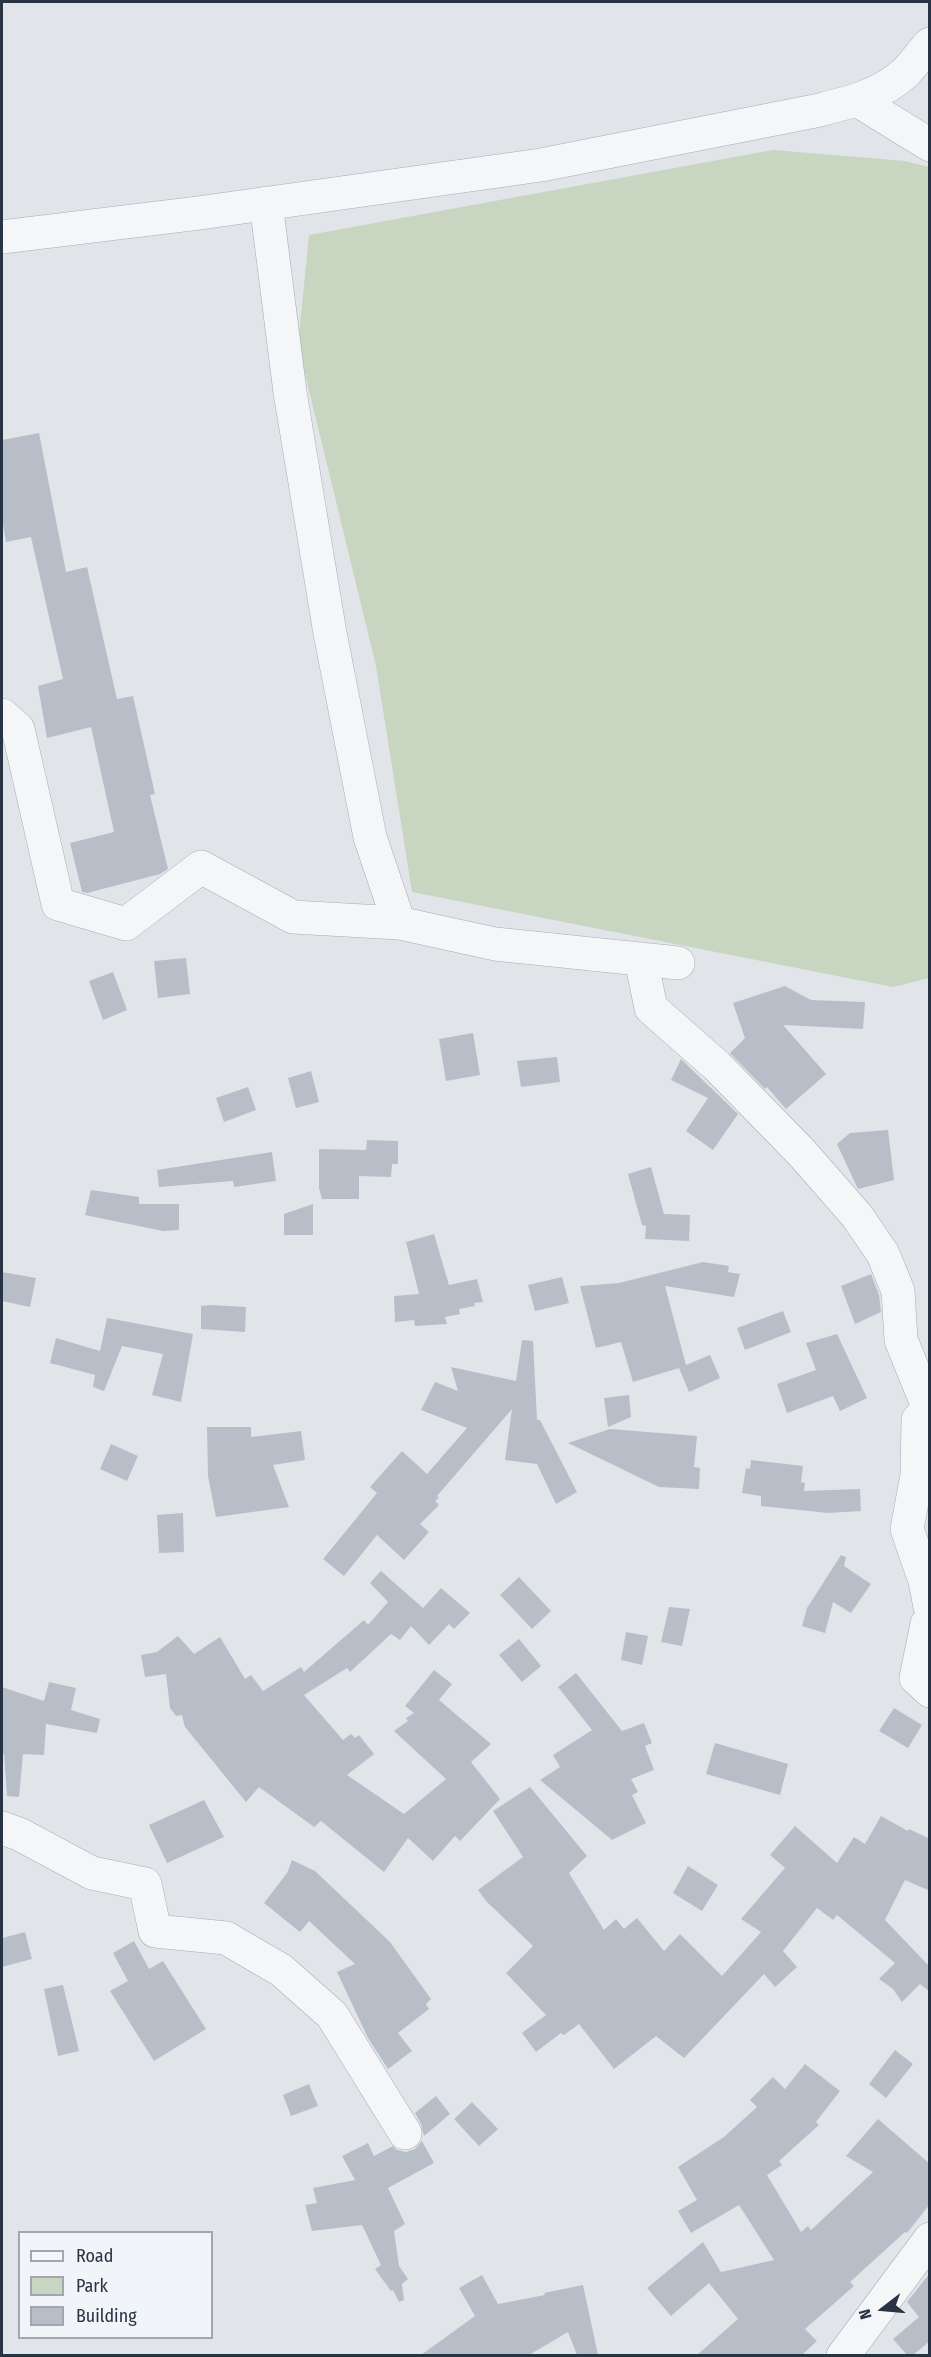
<!DOCTYPE html>
<style>
body{margin:0}
#map{position:relative;width:931px;height:2357px;overflow:hidden;background:#e1e5ea;font-family:"Fira Sans Condensed",sans-serif}
canvas{display:block}
.frame{position:absolute;inset:0;border:3px solid #283343;pointer-events:none}
.legend{position:absolute;left:18px;top:2231px;width:195px;height:108px;box-sizing:border-box;background:#f1f4f8;border:2px solid #a1a7b0;margin:0;padding:8px 10px;list-style:none;font-size:18px;color:#283343}
.legend li{display:flex;align-items:center;gap:12px;height:30px}
.legend b{width:30px;border:2px solid #a1a7b0}
.north{position:absolute;left:853px;top:2279px;width:60px;height:60px;-webkit-text-stroke:4px #f1f4f8;paint-order:stroke;rotate:254deg;font-size:16px;font-weight:700;line-height:24px;text-align:center;color:#283343}
.north::after{content:'';display:block;margin:auto;width:21px;height:27px;background:#283343;clip-path:polygon(50% 0,100% 100%,50% 72%,0 100%)}
</style>
<div id="map">
<canvas width="931" height="2357"></canvas>
<div class="frame"></div>
<ul class="legend">
<li><b style="height:8px;background:#f4f6f8"></b>Road</li>
<li><b style="height:16px;background:#c7d5c1"></b>Park</li>
<li><b style="height:16px;background:#b8bec8"></b>Building</li>
</ul>
<div class="north">N</div>
</div>
<script>
const g = document.querySelector('canvas').getContext('2d');
g.lineJoin = 'round';
function fill(path, color) { g.fillStyle = color; g.fill(path, 'evenodd'); }
function stroke(path, color, width, dash) { g.strokeStyle = color; g.lineWidth = width; g.lineCap = dash ? 'butt' : 'round'; g.setLineDash(dash || []); g.stroke(path); }
fill(new Path2D(`
 M 773,150 L 905,161 L 929,167 L 929,978 L 893,987 L 412,892 L 376,666 L 298,345 L 309,235 Z`), '#c7d5c1');
fill(new Path2D(`
 M 39,433 L 66,572 L 87,567 L 117,699 L 133,696 L 155,794 L 150,795 L 168,869 L 160,874 L 87,893 L 82,892 L 70,843 L 114,832 L 91,727 L 47,738 L 38,686 L 63,679 L 31,537 L 6,542 L 2,518 L 2,440 Z
 M 186,958 L 190,994 L 158,998 L 154,961 Z
 M 113,972 L 127,1010 L 103,1020 L 89,981 Z
 M 785,986 L 811,1000 L 865,1002 L 863,1029 L 783,1025 L 826,1074 L 786,1109 L 767,1087 L 765,1089 L 730,1053 L 745,1038 L 733,1003 Z
 M 473,1033 L 480,1075 L 446,1081 L 439,1039 Z
 M 557,1057 L 560,1082 L 521,1087 L 517,1061 Z
 M 681,1059 L 738,1114 L 713,1150 L 686,1131 L 708,1098 L 671,1080 Z
 M 311,1071 L 319,1102 L 296,1108 L 288,1078 Z
 M 248,1087 L 256,1110 L 224,1122 L 216,1098 Z
 M 888,1130 L 894,1180 L 858,1189 L 837,1144 L 850,1133 Z
 M 367,1140 L 398,1141 L 398,1164 L 392,1164 L 391,1177 L 359,1176 L 359,1199 L 322,1199 L 319,1188 L 319,1149 L 366,1150 Z
 M 272,1152 L 276,1181 L 234,1187 L 233,1181 L 159,1187 L 157,1170 Z
 M 651,1167 L 664,1214 L 690,1215 L 689,1241 L 645,1239 L 646,1226 L 642,1225 L 628,1174 Z
 M 91,1190 L 139,1197 L 139,1204 L 179,1204 L 179,1230 L 163,1231 L 85,1215 Z
 M 313,1204 L 313,1235 L 284,1235 L 284,1214 Z
 M 434,1234 L 449,1285 L 477,1279 L 483,1302 L 474,1303 L 475,1306 L 459,1309 L 460,1314 L 445,1317 L 447,1324 L 415,1326 L 414,1320 L 395,1322 L 394,1296 L 419,1294 L 406,1242 Z
 M 703,1262 L 729,1266 L 728,1272 L 740,1274 L 734,1297 L 665,1286 L 686,1365 L 710,1355 L 720,1378 L 689,1392 L 679,1368 L 633,1382 L 621,1342 L 596,1348 L 580,1286 L 619,1283 Z
 M 2,1272 L 36,1278 L 30,1307 L 2,1301 Z
 M 871,1274 L 879,1295 L 881,1312 L 855,1324 L 841,1286 Z
 M 562,1277 L 569,1303 L 535,1311 L 528,1285 Z
 M 212,1305 L 246,1307 L 245,1332 L 201,1329 L 201,1306 Z
 M 783,1311 L 791,1332 L 745,1350 L 737,1328 Z
 M 107,1318 L 193,1334 L 181,1402 L 152,1395 L 163,1354 L 122,1346 L 104,1391 L 93,1387 L 95,1375 L 50,1363 L 56,1338 L 100,1351 Z
 M 837,1334 L 867,1398 L 840,1411 L 833,1396 L 787,1413 L 777,1384 L 816,1370 L 806,1343 Z
 M 522,1340 L 533,1341 L 537,1420 L 540,1420 L 577,1492 L 556,1504 L 537,1464 L 505,1460 L 512,1409 L 437,1496 L 439,1498 L 435,1501 L 439,1505 L 420,1524 L 429,1532 L 404,1560 L 377,1535 L 344,1576 L 323,1559 L 377,1493 L 370,1487 L 402,1451 L 427,1474 L 467,1428 L 421,1410 L 435,1382 L 458,1391 L 451,1367 L 516,1381 Z
 M 629,1395 L 631,1417 L 608,1427 L 604,1398 Z
 M 207,1427 L 251,1427 L 251,1437 L 301,1431 L 305,1460 L 273,1465 L 289,1507 L 216,1517 L 208,1476 Z
 M 610,1429 L 697,1436 L 694,1467 L 700,1468 L 699,1489 L 659,1487 L 568,1443 Z
 M 111,1444 L 138,1456 L 127,1481 L 100,1469 Z
 M 751,1460 L 803,1466 L 801,1482 L 805,1483 L 804,1491 L 860,1489 L 861,1511 L 828,1513 L 761,1506 L 761,1496 L 742,1493 L 746,1468 L 750,1469 Z
 M 183,1513 L 184,1552 L 159,1553 L 157,1515 Z
 M 841,1555 L 846,1557 L 844,1566 L 871,1584 L 851,1613 L 833,1602 L 825,1633 L 802,1626 L 807,1608 Z
 M 381,1571 L 423,1608 L 441,1588 L 470,1613 L 454,1629 L 449,1624 L 429,1645 L 411,1626 L 400,1640 L 391,1634 L 350,1672 L 347,1668 L 304,1695 L 343,1740 L 351,1734 L 355,1738 L 359,1735 L 374,1754 L 347,1775 L 404,1814 L 446,1779 L 394,1731 L 408,1721 L 406,1718 L 414,1713 L 405,1706 L 434,1670 L 452,1684 L 439,1700 L 491,1744 L 471,1762 L 500,1799 L 460,1841 L 455,1836 L 433,1861 L 408,1838 L 384,1872 L 321,1821 L 314,1827 L 259,1787 L 246,1802 L 185,1727 L 182,1715 L 176,1716 L 170,1708 L 166,1674 L 145,1677 L 141,1655 L 157,1652 L 178,1636 L 194,1654 L 220,1637 L 245,1679 L 251,1675 L 263,1691 L 301,1667 L 304,1672 L 364,1620 L 368,1625 L 388,1602 L 370,1583 Z
 M 519,1577 L 551,1611 L 532,1629 L 500,1595 Z
 M 669,1607 L 690,1609 L 682,1646 L 661,1642 Z
 M 626,1632 L 648,1636 L 642,1665 L 621,1660 Z
 M 519,1639 L 541,1666 L 522,1682 L 499,1655 Z
 M 576,1673 L 622,1731 L 644,1723 L 652,1743 L 645,1746 L 654,1770 L 631,1779 L 638,1792 L 632,1795 L 646,1823 L 612,1840 L 540,1780 L 560,1767 L 553,1755 L 592,1730 L 558,1687 Z
 M 49,1682 L 76,1688 L 71,1710 L 100,1719 L 97,1733 L 46,1724 L 44,1755 L 23,1754 L 19,1797 L 7,1796 L 4,1754 L 2,1754 L 2,1687 L 44,1701 Z
 M 894,1708 L 922,1725 L 908,1748 L 879,1731 Z
 M 715,1743 L 788,1764 L 780,1795 L 706,1774 Z
 M 530,1787 L 587,1856 L 569,1873 L 604,1930 L 616,1919 L 624,1929 L 637,1918 L 664,1951 L 680,1934 L 722,1976 L 761,1932 L 741,1919 L 785,1868 L 770,1855 L 795,1826 L 837,1863 L 854,1837 L 865,1844 L 881,1816 L 908,1831 L 909,1829 L 930,1839 L 930,1891 L 905,1880 L 885,1920 L 930,1967 L 930,1992 L 920,1984 L 902,2002 L 893,1989 L 879,1979 L 895,1963 L 837,1915 L 833,1920 L 817,1908 L 783,1951 L 797,1967 L 775,1987 L 764,1974 L 684,2058 L 656,2036 L 614,2069 L 579,2024 L 564,2035 L 561,2033 L 536,2052 L 522,2033 L 546,2015 L 506,1973 L 533,1946 L 486,1901 L 478,1890 L 523,1857 L 493,1811 Z
 M 204,1800 L 224,1837 L 167,1863 L 149,1825 Z
 M 292,1860 L 315,1871 L 390,1942 L 431,1999 L 426,2004 L 429,2009 L 398,2033 L 412,2051 L 388,2069 L 368,2038 L 337,1972 L 355,1964 L 309,1921 L 300,1932 L 264,1903 L 287,1873 Z
 M 688,1866 L 718,1885 L 702,1911 L 673,1893 Z
 M 25,1932 L 32,1959 L 2,1967 L 2,1938 Z
 M 134,1941 L 149,1969 L 163,1961 L 206,2029 L 154,2061 L 110,1991 L 128,1981 L 113,1953 Z
 M 63,1985 L 79,2051 L 58,2056 L 44,1989 Z
 M 895,2050 L 913,2064 L 886,2098 L 869,2084 Z
 M 805,2064 L 840,2091 L 816,2122 L 819,2125 L 779,2161 L 782,2165 L 767,2175 L 801,2232 L 808,2226 L 811,2230 L 873,2172 L 846,2156 L 878,2119 L 930,2164 L 930,2204 L 907,2233 L 905,2232 L 850,2282 L 854,2286 L 805,2329 L 817,2341 L 802,2355 L 697,2355 L 738,2319 L 709,2283 L 671,2316 L 647,2288 L 703,2242 L 721,2272 L 774,2260 L 739,2205 L 691,2233 L 678,2211 L 697,2200 L 678,2167 L 724,2137 L 757,2107 L 750,2100 L 773,2077 L 785,2089 Z
 M 309,2084 L 318,2106 L 291,2116 L 283,2095 Z
 M 436,2096 L 450,2114 L 424,2136 L 421,2124 L 415,2113 Z
 M 472,2102 L 498,2129 L 479,2146 L 454,2119 Z
 M 422,2141 L 434,2163 L 388,2188 L 405,2224 L 394,2231 L 399,2266 L 408,2279 L 402,2284 L 404,2300 L 399,2302 L 393,2290 L 391,2291 L 375,2269 L 381,2265 L 362,2225 L 312,2231 L 305,2205 L 317,2203 L 313,2188 L 355,2180 L 342,2156 L 368,2143 L 374,2156 L 393,2146 L 397,2150 L 406,2152 L 415,2149 Z
 M 930,2273 L 930,2341 L 913,2355 L 907,2355 L 893,2339 L 919,2317 L 907,2302 Z
 M 482,2275 L 498,2304 L 545,2295 L 544,2293 L 583,2285 L 598,2355 L 577,2355 L 568,2332 L 529,2355 L 421,2355 L 475,2316 L 459,2288 Z`), '#b8bec8');
const street = new Path2D(`
 M 857,100 L 930,145
 M 266,203 L 290,392 L 330,633 L 370,837 L 399,923 L 495,944 L 678,963
 M 2,237 L 199,213 L 541,165 L 815,111 C 847,103 880,96 905,73 C 914,64 921,53 930,44
 M 2,715 L 18,729 L 58,904 L 126,924 L 201,867 L 293,917 L 399,923
 M 641,959 L 651,1008 L 717,1066 L 802,1153 L 857,1216 L 883,1254 L 898,1291 L 901,1340 L 929,1409
 M 930,1408 L 918,1420 L 917,1475 L 907,1529 L 925,1581 L 930,1607
 M 930,1622 L 927,1624 L 916,1678 L 930,1691
 M 2,1828 L 19,1834 L 92,1873 L 145,1884 L 155,1931 L 226,1938 L 281,1970 L 332,2015 L 405,2133
 M 843,2356 L 930,2239`);
stroke(street, '#a6acb5', 34);
stroke(street, '#f4f6f8', 33);
</script>
